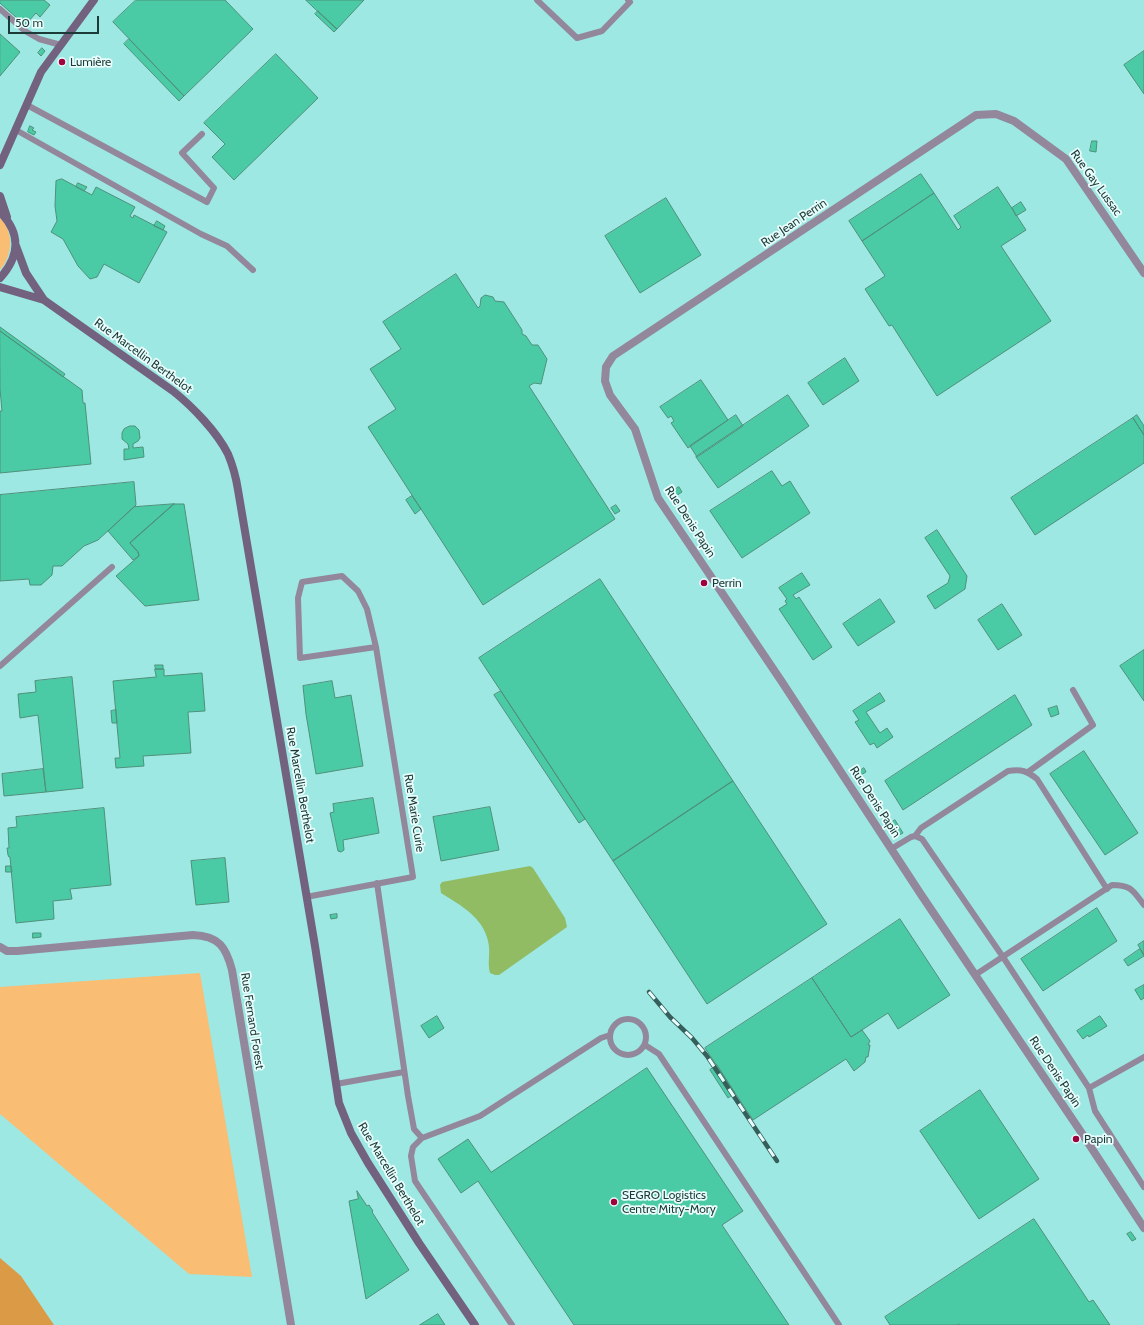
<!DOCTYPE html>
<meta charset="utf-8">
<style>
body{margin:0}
#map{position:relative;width:1144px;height:1325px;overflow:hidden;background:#9de8e3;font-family:Cabin,sans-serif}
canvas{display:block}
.scale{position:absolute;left:8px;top:16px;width:91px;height:18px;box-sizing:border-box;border:2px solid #1b3a38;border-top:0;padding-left:5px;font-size:12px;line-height:14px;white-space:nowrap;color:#1b3a38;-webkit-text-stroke:3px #e9fefc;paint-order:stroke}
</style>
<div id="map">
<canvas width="1144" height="1325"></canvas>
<div class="scale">50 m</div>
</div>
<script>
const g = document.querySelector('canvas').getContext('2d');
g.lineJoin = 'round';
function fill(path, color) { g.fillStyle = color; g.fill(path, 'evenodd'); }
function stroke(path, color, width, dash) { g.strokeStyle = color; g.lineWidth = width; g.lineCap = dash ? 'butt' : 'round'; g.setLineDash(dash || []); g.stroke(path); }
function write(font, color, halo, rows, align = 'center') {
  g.font = font + ' Cabin,sans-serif'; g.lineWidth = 3.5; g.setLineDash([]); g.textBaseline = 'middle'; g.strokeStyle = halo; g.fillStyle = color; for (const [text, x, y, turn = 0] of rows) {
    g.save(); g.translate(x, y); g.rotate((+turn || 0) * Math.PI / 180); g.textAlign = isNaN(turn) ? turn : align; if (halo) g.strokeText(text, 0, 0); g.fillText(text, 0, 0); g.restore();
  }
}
fill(new Path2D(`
 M 0,218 C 14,231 13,256 0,270 Z
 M 200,973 L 252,1277 L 189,1274 L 0,1114 L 0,987 Z`), '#f9bd74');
fill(new Path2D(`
 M 0,1258 L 21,1276 L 54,1325 L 0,1325 Z`), '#db9a46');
fill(new Path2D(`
 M 530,866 L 533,868 L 565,918 L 567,927 L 499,975 L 495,975 L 490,973 C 487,963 491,952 488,941 C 483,917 460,905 441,893 L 440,885 L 442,882 Z`), '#91bc64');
const building = new Path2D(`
 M 0,0 L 44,0 L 50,5 L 40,17 L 36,13 L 25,25 L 0,3 Z
 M 136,0 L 225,0 L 253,29 L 184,96 L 113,22 Z
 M 306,0 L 364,0 L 337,29 Z
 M 318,11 L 337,29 L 334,32 L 315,14 Z
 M 0,34 L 20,52 L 0,76 Z
 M 129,39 L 184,96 L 179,101 L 124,44 Z
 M 42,48 L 45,51 L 41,56 L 38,53 Z
 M 1144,51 L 1144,94 L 1124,65 Z
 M 276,54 L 318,98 L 234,180 L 212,157 L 225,144 L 204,123 Z
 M 30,126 L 34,128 L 32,130 L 36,132 L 34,135 L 28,132 Z
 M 1092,141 L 1097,141 L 1096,152 L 1090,151 Z
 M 921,174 L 934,193 L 862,241 L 849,221 Z
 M 62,179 L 92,195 L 96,187 L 135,207 L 130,216 L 133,218 L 134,215 L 167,232 L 139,283 L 104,264 L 97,277 L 90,279 L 78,266 L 63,239 L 51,232 L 57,221 L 55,206 L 56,181 Z
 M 78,183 L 87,187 L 84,191 L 76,187 Z
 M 998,187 L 1026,230 L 1001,246 L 1051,321 L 937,396 L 892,325 L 889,326 L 865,289 L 885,276 L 862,241 L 934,193 L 958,230 L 961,227 L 954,216 Z
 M 666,198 L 701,255 L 640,293 L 605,236 Z
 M 1021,202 L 1026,210 L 1016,216 L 1012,208 Z
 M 157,221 L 165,226 L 163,230 L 154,226 Z
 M 456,274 L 478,308 L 480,306 L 481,298 L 485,295 L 493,297 L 495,301 L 504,302 L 522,330 L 522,334 L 526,336 L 532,345 L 538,345 L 547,359 L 541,384 L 534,383 L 529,386 L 615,519 L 483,605 L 368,427 L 396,409 L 370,369 L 401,349 L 383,322 Z
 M 0,327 L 65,374 L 63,377 L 0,331 Z
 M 0,331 L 82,390 L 83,403 L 85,403 L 91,464 L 0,473 L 0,411 L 2,411 L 0,389 Z
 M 845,358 L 859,381 L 823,405 L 808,383 Z
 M 701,380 L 728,420 L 688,448 L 671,423 L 674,421 L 671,416 L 668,418 L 660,407 Z
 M 788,395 L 809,426 L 718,488 L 696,457 Z
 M 736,415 L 743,426 L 697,457 L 690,446 Z
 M 1137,415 L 1144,426 L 1144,435 L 1133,418 Z
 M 1133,418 L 1144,435 L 1144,463 L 1035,535 L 1011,498 Z
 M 130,426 L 135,426 L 139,430 L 140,438 L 138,441 L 133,444 L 133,448 L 143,447 L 144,457 L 124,460 L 124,449 L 129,449 L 128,444 L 122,439 L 122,433 L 124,429 Z
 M 772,471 L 782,486 L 790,481 L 810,513 L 742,558 L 710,511 Z
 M 134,482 L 136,505 L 98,540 L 84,546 L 62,566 L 53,566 L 52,575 L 41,585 L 30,585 L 29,579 L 0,581 L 0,495 Z
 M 679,487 L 682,492 L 674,497 L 671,492 Z
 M 412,496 L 421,509 L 415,514 L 406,500 Z
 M 174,504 L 130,543 L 138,552 L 139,556 L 133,560 L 108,531 L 134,507 Z
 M 174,504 L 184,504 L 199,600 L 145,606 L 116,576 L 139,556 L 138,552 L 130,543 Z
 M 616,505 L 620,511 L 615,514 L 611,508 Z
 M 937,530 L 967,576 L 965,589 L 935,609 L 927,596 L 948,583 L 950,576 L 925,538 Z
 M 802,573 L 810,585 L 793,595 L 796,599 L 799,597 L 832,647 L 813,660 L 779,609 L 787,604 L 785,601 L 787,599 L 779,588 Z
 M 600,579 L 733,781 L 613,861 L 479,658 Z
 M 880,599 L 895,622 L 858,646 L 843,624 Z
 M 1002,604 L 1022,635 L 998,650 L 978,620 Z
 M 1144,650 L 1144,701 L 1120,666 Z
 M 155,665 L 163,665 L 163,669 L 156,669 Z
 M 155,669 L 164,669 L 164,676 L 202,673 L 205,711 L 188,712 L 191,753 L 143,756 L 144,766 L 116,768 L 115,758 L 120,758 L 113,681 L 156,677 Z
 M 72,677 L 83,788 L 46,792 L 38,715 L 20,718 L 18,694 L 36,692 L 35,681 Z
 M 332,681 L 335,698 L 351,695 L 363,766 L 316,774 L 306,714 L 303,686 Z
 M 501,691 L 585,819 L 579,823 L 494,695 Z
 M 880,693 L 885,701 L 866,712 L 880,733 L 887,728 L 893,737 L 877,748 L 874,743 L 870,745 L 855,722 L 859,720 L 853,711 Z
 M 1015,695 L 1032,725 L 903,810 L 885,781 Z
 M 1057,706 L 1059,714 L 1051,717 L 1048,709 Z
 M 116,710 L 117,723 L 112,723 L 111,711 Z
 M 1084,751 L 1138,833 L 1105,855 L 1050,774 Z
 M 864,768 L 866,772 L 859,776 L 857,773 Z
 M 43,769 L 46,792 L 4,796 L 2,774 Z
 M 733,781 L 827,924 L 707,1004 L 613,861 Z
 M 373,798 L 379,833 L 343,840 L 344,850 L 341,852 L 338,851 L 330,813 L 334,812 L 333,804 Z
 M 490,807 L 499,850 L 441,861 L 433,817 Z
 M 104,808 L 111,885 L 70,889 L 72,899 L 53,901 L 54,919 L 16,923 L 10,857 L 9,857 L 8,855 L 7,848 L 9,848 L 8,828 L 17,827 L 16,817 Z
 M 895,820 L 903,833 L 899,835 L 891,823 Z
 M 225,858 L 229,902 L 196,905 L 191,861 Z
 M 6,866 L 11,866 L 12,872 L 6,872 Z
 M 1097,908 L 1117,941 L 1043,991 L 1021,959 Z
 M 337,914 L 337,918 L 331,919 L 330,915 Z
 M 900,919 L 950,995 L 898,1029 L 888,1013 L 851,1037 L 812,978 Z
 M 33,933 L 41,933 L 41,937 L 33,938 Z
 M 1144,941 L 1144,955 L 1138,945 Z
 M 1140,949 L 1144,956 L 1128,966 L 1124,960 Z
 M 812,978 L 851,1037 L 862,1030 L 870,1041 L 868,1045 L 870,1045 L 868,1057 L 866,1057 L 865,1062 L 854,1071 L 846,1059 L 753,1120 L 705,1048 Z
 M 1144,985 L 1144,998 L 1141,1000 L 1135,990 Z
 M 437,1016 L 444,1028 L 429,1038 L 421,1026 Z
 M 1100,1016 L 1107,1026 L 1089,1037 L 1088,1035 L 1083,1039 L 1077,1031 Z
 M 717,1065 L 735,1093 L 728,1098 L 710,1070 Z
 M 647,1068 L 743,1211 L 722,1225 L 789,1325 L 574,1325 L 478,1181 L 461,1193 L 438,1159 L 468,1139 L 491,1172 Z
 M 980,1090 L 1039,1179 L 979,1219 L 920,1131 Z
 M 357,1191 L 367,1206 L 369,1205 L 373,1211 L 372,1212 L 409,1270 L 366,1299 L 349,1201 L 358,1199 Z
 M 1034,1219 L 1089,1302 L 1093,1300 L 1110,1325 L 959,1325 L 959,1324 L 957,1325 L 890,1325 L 885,1317 Z
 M 1131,1232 L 1136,1239 L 1132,1241 L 1127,1234 Z
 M 438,1314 L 445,1325 L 420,1325 Z`);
fill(building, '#4acba5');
stroke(building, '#4f907a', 1);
stroke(new Path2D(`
 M 537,0 L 577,38 L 602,31 L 630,2 L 628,0
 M 0,9 L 25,31 L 39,39 L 61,45
 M 27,105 L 207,202 L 214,188 L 182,153 L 202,134
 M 16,130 L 201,234 L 227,246 L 253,270
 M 0,666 L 112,567
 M 1028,772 L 1093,725 L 1073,690
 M 915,836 L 921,828 L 1008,771 C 1022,769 1027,771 1037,779 L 1107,889
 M 891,849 L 911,837 L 915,836 L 922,839 L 1003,957 L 1089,1088 L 1144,1057
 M 377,883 L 408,1096 L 414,1129 L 422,1138
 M 306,897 L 413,877 L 376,647 L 367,609 L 358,591 L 342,576 L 302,582 L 298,598 L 300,658 L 376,647
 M 975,975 L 1112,885 C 1132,885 1133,891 1144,905
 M610 1037a18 18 0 1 1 36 0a18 18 0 1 1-36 0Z
 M 645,1045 L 659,1054 L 839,1325
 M 336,1084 L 404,1072
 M 1089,1088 L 1095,1111 L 1144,1187
 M 512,1325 L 415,1181 L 411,1156 L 413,1147 L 422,1138 L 480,1116 L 601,1038 L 610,1035`), '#93879c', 6);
stroke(new Path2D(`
 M 1144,273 L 1066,159 L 1014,121 L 996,114 L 976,115 L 613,356 L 606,367 L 605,381 L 610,395 L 635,429 L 658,498 L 782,682 L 922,896 L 1081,1132 L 1144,1228
 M 0,947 L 7,951 L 17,951 L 193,935 C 219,936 226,947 232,970 L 291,1325`), '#93879c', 8);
stroke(new Path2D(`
 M 0,165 L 41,72 L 94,0
 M 0,196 L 7,217
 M 0,212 C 21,233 20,256 0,278
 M 16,246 L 26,273 L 44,300
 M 0,287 L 44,300 L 173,391 C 193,407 217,432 228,454 C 233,466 236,477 238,490 L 315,946 L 339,1103 L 351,1133 L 368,1163 L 419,1243 L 475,1325`), '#72617f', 8);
const rail = new Path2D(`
 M 649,992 L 670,1017 L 692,1038 L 707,1056 L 777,1161`);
stroke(rail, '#365e5b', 4.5);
stroke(rail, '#e9fefc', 3, [9]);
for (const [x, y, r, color] of [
 [62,62,4,"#a0013e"],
 [704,583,4,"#a0013e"],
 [1076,1139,4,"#a0013e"],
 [614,1202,4,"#a0013e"]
]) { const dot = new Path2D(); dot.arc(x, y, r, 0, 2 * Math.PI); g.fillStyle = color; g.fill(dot); stroke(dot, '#e9fefc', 1.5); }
write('12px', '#1b3a38', '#e9fefc', [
 ["Lumière",70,62],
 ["Perrin",712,583],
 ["Papin",1084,1139],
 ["SEGRO Logistics",622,1195],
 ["Centre Mitry-Mory",622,1209]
], 'left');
write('12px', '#1b3a38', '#e9fefc', [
 ["Rue Gay Lussac",1096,183,54],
 ["Rue Jean Perrin",794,223,-34],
 ["Rue Marcellin Berthelot",143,356,36],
 ["Rue Denis Papin",690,522,57],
 ["Rue Marcellin Berthelot",300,785,80],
 ["Rue Denis Papin",875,802,57],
 ["Rue Marie Curie",414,813,81],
 ["Rue Fernand Forest",252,1021,81],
 ["Rue Denis Papin",1055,1072,56],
 ["Rue Marcellin Berthelot",391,1174,59]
]);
</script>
